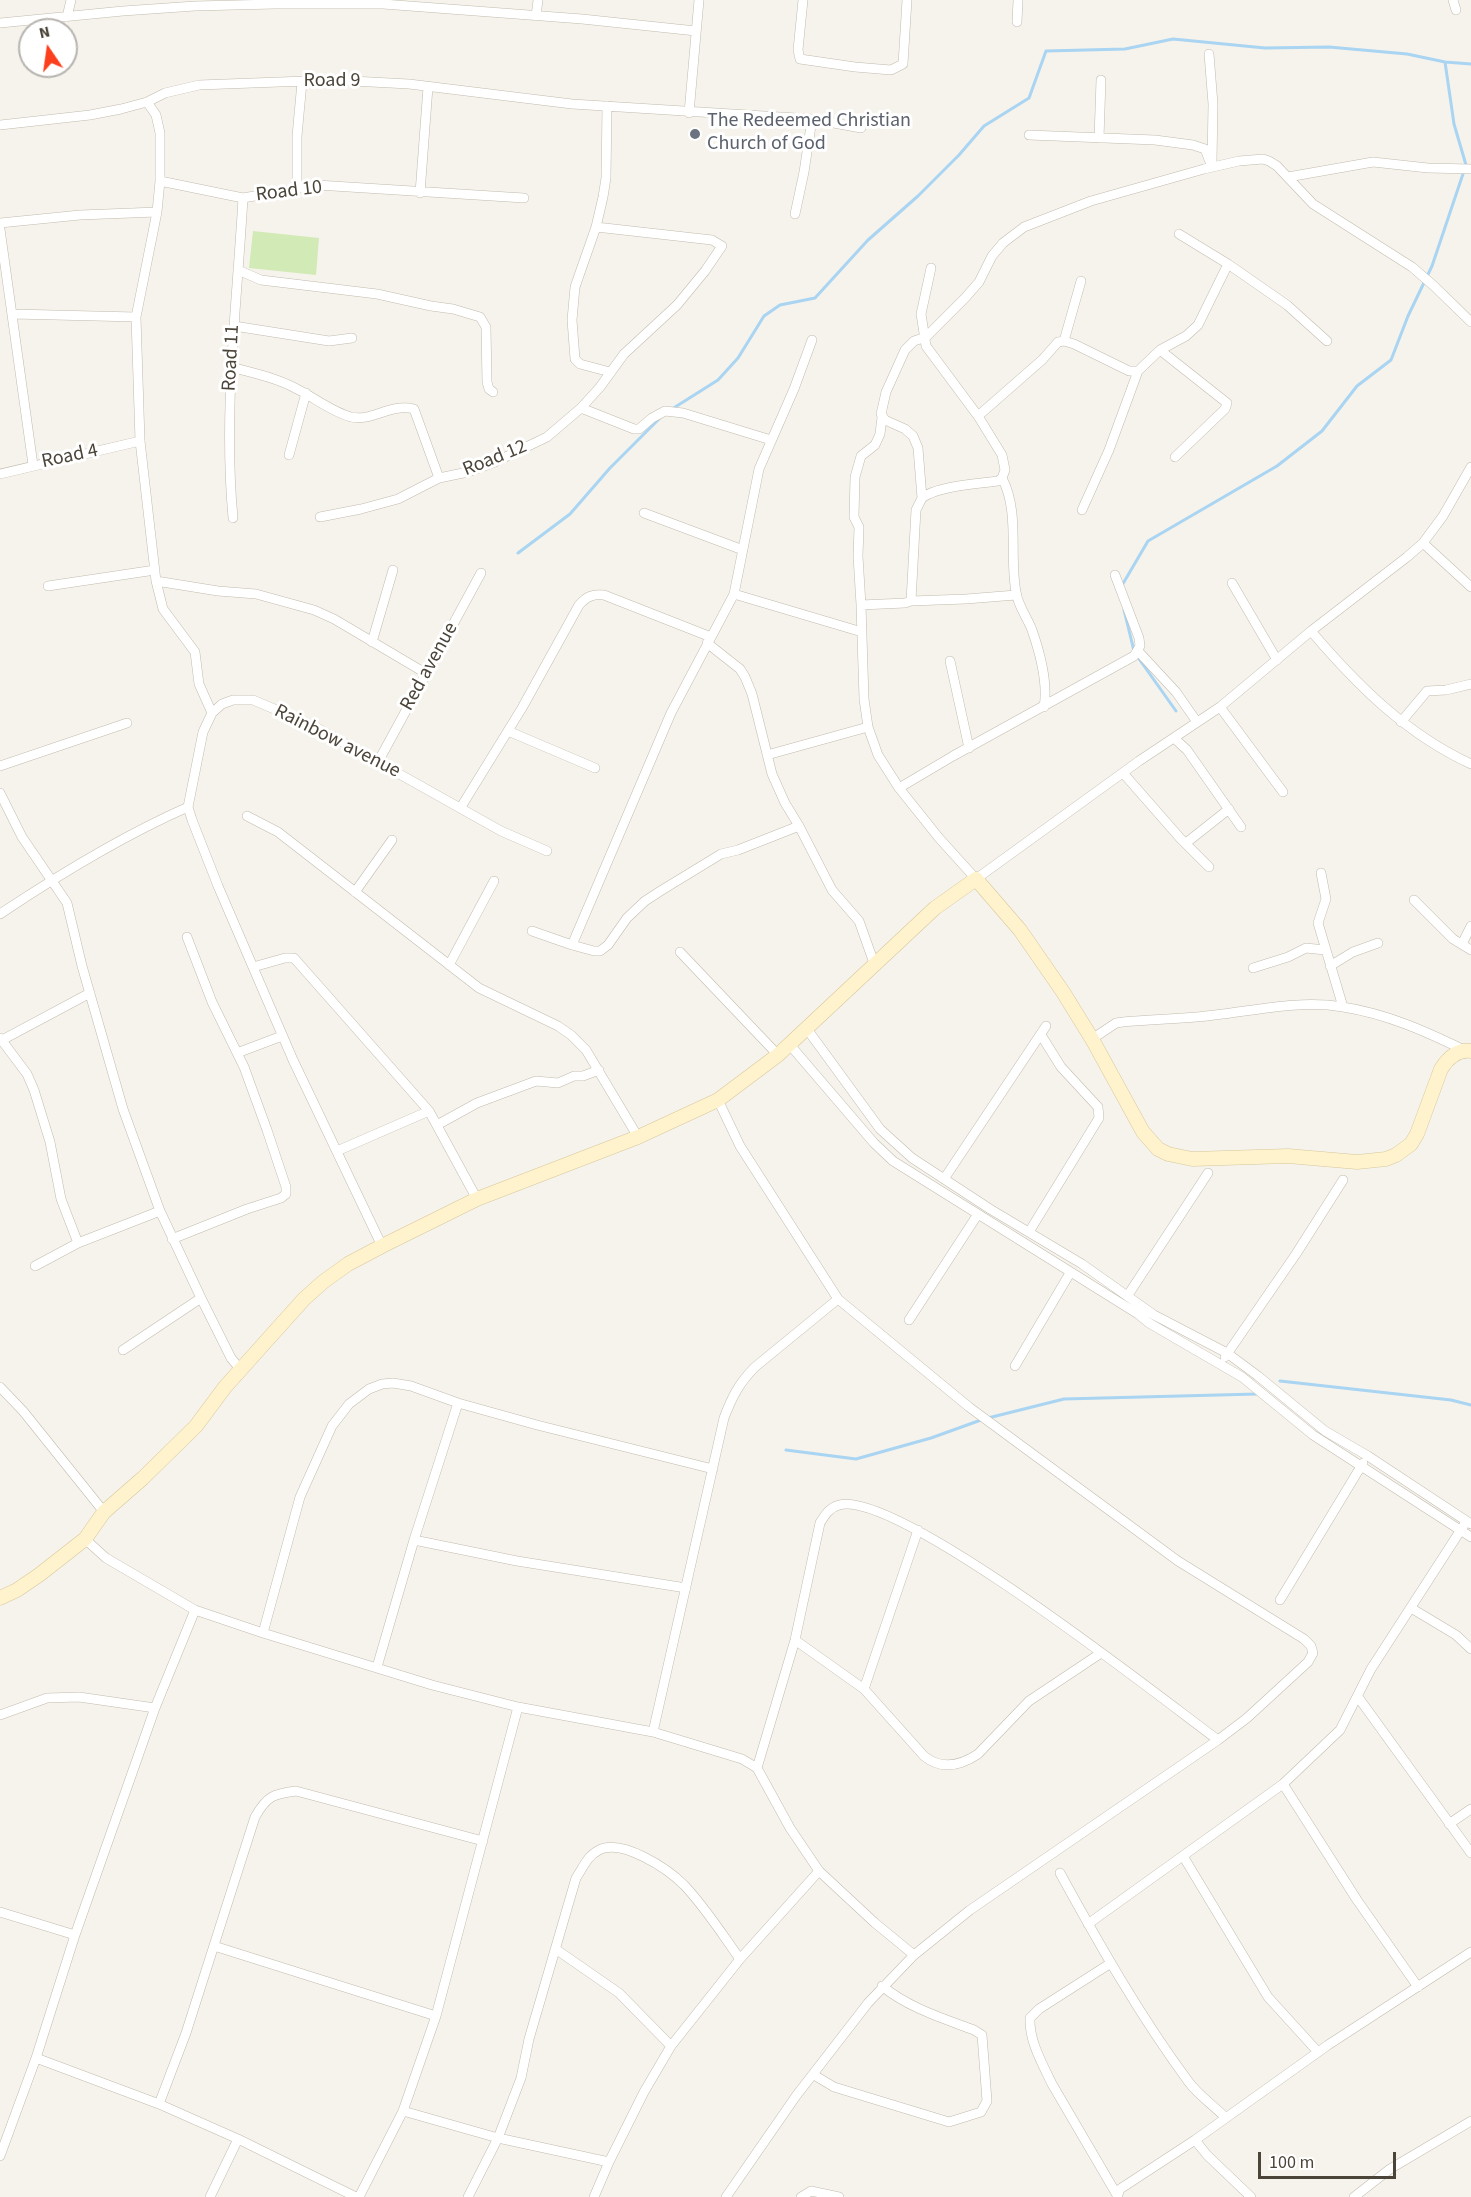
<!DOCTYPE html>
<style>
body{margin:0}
#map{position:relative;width:1471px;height:2197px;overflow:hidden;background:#f6f3ec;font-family:"Source Sans 3",sans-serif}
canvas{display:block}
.north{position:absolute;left:18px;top:18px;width:60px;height:60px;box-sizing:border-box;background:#fff;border:2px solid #b7b4b0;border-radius:50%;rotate:347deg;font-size:16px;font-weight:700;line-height:24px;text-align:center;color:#4b4439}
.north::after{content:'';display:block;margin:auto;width:21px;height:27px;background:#fc3f1d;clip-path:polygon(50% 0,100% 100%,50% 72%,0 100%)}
.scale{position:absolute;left:1258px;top:2152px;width:138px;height:27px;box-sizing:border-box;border:3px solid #4b4439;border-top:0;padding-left:8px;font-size:18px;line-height:21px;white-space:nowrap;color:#4b4439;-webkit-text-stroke:4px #fff;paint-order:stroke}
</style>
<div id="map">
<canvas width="1471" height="2197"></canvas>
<div class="north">N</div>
<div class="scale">100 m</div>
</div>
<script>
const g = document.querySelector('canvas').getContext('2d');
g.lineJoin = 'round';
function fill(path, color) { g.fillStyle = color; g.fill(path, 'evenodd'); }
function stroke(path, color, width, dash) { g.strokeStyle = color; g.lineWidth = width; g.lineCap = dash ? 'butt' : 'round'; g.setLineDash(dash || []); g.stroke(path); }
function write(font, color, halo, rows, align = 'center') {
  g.font = font + ' "Source Sans 3",sans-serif'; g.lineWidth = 6; g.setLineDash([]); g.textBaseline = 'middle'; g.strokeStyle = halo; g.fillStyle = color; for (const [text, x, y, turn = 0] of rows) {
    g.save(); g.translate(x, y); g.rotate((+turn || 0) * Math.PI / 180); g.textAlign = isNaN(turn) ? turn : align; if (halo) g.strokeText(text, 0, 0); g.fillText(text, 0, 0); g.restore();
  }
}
fill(new Path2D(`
 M 253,231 L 319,238 L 316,275 L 249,268 Z`), '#d2eab5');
stroke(new Path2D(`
 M 672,409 L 718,380 L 738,358 L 764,316 L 780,305 L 815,298 L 868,240 L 918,196 L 959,155 L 984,126 L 1029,98 L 1046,51 L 1125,49 L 1173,39 L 1265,48 L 1329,47 L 1407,54 L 1445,62 L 1471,64
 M 518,553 L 570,514 L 610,468 L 660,418
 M 1121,587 L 1148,541 L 1277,466 L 1322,431 L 1357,386 L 1391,360 L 1408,316 L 1432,266 L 1466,165 L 1454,124 L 1445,62
 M 1124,610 L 1134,651
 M 1137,656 L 1176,711
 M 1280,1381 L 1451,1400 L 1471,1405
 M 988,1418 L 1064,1399 L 1257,1394
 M 786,1450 L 856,1459 L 931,1438 L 981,1420`), '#a9d4f2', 3);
const street = new Path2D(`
 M 803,0 L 798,50 L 800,59 L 855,67 L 891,70 L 903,64 L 907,0
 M 1453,0 L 1456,10
 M 536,16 L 538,0
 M 67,17 L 71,0
 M 1017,22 L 1018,0
 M 0,23 L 123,11 L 195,6 L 275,4 L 383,4 L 582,19 L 696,31
 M 1209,54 L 1213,104 L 1212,162
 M 147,102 L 156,115 L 160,133 L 160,181 L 157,212 L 136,317 L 140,441 L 156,581 L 163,609 L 195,652 L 199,684 L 212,713
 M 607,106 L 606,178 L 603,197 L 596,227 L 575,287 L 572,320 L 575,359 L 580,364 L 610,372
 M 689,113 L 699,0
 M 0,125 L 90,115 L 121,109 L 147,102 L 165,93 L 199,85 L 333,80 L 409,84 L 572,104 L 812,119 L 861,128
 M 1029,135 L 1155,140 L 1193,145 L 1205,149 L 1212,167
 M 1099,138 L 1101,80
 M 1288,177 L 1373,162 L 1428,168 L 1471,169
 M 160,181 L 243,198 L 317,185 L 524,198
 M 297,187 L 297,136 L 302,82
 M 420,193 L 428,87
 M 795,214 L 804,172 L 812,119
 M 0,223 L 80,215 L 157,212
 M 0,229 L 33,465
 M 1179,234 L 1228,264 L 1287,305 L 1327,341
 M 931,268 L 921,314 L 926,346 L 978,416 L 1002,455 L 1005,470 L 1002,478 C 1020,512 1009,555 1016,592 C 1018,606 1027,617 1032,630 C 1040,653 1048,684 1044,707
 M 238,270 L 261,280 L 377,294 L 431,306 L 453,309 L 480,317 L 486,327 L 487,382 L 489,389 L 493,392
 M 13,314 L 136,317
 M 234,326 L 329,341 L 352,338
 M 1064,341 L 1081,281
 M 1160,350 L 1227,403 L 1225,409 L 1175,457
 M 231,367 C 254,373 277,378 297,389 C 315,398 332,412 351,417 C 372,422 390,403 414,409 L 439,478
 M 581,408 L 634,429 L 639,429 L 652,418 L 665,411 L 683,413 L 771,440
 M 978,416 L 1042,360 L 1058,342 L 1064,341 L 1074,344 L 1129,371 L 1138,371 L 1160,350 L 1186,336 L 1198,325 L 1228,264
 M 882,417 L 880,434 L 875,445 L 861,456 L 855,477 L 854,517 L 859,527 L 858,556 L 861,605 L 864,699 L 868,727 L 878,755 L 899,788 L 939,838 L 976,879 L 1139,761 L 1220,707 L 1311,631 L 1407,557 L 1423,543 L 1443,516 L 1471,467
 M 289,455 L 306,393
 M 0,474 L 140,441
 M 922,498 C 937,486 978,484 998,481 L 1002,478
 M 1082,510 L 1109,450 L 1138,371
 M 644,513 L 743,550
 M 320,517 L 361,509 L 398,499 L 439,478 L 468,472 L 495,462 L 547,437 L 581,408 L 600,387 L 624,354 L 677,305 L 705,271 L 722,246 L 712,240 L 596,227
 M 233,518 C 223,411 237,304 243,198
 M 1423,543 L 1471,587
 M 156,581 L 218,591 L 256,594 L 314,610 L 334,619 L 427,674
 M 1232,583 L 1277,660
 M 48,586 L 155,570
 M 734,594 L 862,632
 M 911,601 L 966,599 L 1016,595
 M 861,605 L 905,603 L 911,601 L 916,510 L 922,498 L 918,448 L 913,436 L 905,429 L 885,420 L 881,414 L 886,392 L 905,350 L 914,341 L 926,337 L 965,298 L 979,282 L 992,256 L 1003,243 L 1024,227 L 1091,201 L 1204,169 L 1239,161 L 1263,159 L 1269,161 L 1277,166 L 1313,204 L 1412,267 L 1434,286 L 1471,322
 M 1311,631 C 1357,685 1406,734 1471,764
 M 372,642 L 393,570
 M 707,643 L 740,669 L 745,677 L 752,694 L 772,774 L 785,803 L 799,826 L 832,890 L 859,921 L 874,963
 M 1138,651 L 1176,692 L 1197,722
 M 950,661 L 969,748
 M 1220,707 L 1283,792
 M 1401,722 L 1427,691 L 1446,690 L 1471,684
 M 508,731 L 595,768
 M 1174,738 L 1187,750 L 1241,827
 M 767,755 L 868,727
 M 378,762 L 481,573
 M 0,766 L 127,723
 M 1123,773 L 1180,838 L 1209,867
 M 899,788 L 953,756 L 1134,656 L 1140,646 L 1139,638 L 1115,575
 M 0,793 L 22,837 L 67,903 L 82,966 L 123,1109 L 160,1211 L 201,1298 L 231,1358 L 240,1369
 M 461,807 L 522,708 L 579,605 C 587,596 593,594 604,595 L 711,637
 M 247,816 L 278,832 L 479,988 L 558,1026 L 571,1035 L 586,1050 L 638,1137
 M 1186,843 L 1229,809
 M 1321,873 L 1326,899 L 1318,923 L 1343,1007
 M 355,892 L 392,840
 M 1414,900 L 1453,939 L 1471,950
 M 0,914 C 60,874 122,836 188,807
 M 532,931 L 572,945 L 594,951 L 600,951 L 608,945 L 627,918 L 645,901 L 662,890 L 721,854 L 738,850 L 799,826
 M 1462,944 L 1471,926
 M 572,945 L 671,713 L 734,594 L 759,469 L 794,389 L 812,340
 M 680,952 L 778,1055
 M 449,965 L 494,881
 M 1330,966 L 1353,952 L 1378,943
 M 253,967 L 285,958 L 294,958 L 429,1111 L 477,1199
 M 1253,968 L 1288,957 L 1306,948 L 1325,950
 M 807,1029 L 880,1129 L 912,1158 L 990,1209 L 1082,1264 L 1154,1315 L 1227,1353 L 1258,1376 L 1325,1431 L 1368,1456 L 1471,1524
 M 0,1038 L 27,1074 L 34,1090 L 50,1142 L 61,1199 L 78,1243
 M 1092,1039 L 1116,1023 L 1123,1022 C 1154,1019 1185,1019 1215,1015 C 1258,1010 1300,1000 1343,1007 C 1387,1014 1425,1031 1464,1050
 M 2,1040 L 90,993
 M 790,1045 L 874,1143 L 893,1161 L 1138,1314 L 1149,1323 L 1242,1377 L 1313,1435 L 1471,1537
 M 237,1053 L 282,1036
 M 718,1100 L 740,1146 L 838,1299 L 969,1407 L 1178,1561 L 1304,1639 L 1311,1646 L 1313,1653 L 1308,1662 L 1247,1718 L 1218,1740 L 970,1910 L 914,1955 L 868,2003 L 796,2096 L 726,2197
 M 437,1125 L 477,1103 L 536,1081 L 558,1083 L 574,1076 L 583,1076 L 599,1070
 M 337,1151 L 429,1111
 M 944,1179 L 1046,1026
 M 1029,1232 L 1099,1118 L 1098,1107 L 1061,1067 L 1041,1035
 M 172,1239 L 247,1209 L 281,1198 L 286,1194 L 286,1187 L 267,1130 L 244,1067 L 212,1002 L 187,937
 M 382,1246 L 293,1060 L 218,886 L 192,820 L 188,807 L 203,732 L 212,713 L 222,704 L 233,700 L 253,700 L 312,725 L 501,831 L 547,851
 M 35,1266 L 78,1243 L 160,1211
 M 1128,1295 L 1208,1173
 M 909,1320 L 978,1214
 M 123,1350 L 201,1298
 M 1225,1357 L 1296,1254 L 1343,1180
 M 1015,1366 L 1070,1273
 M 0,1387 L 23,1411 L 104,1512
 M 85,1539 L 106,1558 L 195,1610 L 263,1633 L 432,1685 L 518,1707 L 653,1732 L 742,1759 L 757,1768 L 790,1828 L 819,1871 L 875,1923 L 914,1955
 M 414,1540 L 517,1561 L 686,1588
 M 1280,1600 L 1363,1463
 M 1411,1608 L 1456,1635 L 1471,1649
 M 263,1633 L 300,1497 L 332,1426 L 349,1404 L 369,1389 L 382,1384 L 393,1383 L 411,1386 L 458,1403 L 537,1425 L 713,1469
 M 795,1640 L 864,1689 L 924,1756 C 941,1770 960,1766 978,1754 L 1029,1701 L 1101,1653
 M 377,1667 L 414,1540 L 458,1403
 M 864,1689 L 918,1530
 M 1358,1697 L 1471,1853
 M 0,1715 L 47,1698 L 79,1697 L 155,1708
 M 653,1732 L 724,1418 C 732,1397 739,1383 755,1367 L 838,1299
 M 757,1768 L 795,1640 L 820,1523 C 825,1515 829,1508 839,1505 C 897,1489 1161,1698 1218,1740
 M 1283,1784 L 1357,1900 L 1418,1987
 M 1449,1824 L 1471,1809
 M 1183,1856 L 1268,1997 L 1318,2052
 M 1060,1873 C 1099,1944 1140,2016 1188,2081 C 1198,2095 1213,2105 1225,2117
 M 0,1912 L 75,1935
 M 1088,1924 L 1283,1784 L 1340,1730 L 1371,1669 L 1464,1525
 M 214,1946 L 436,2016
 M 557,1950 L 619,1993 L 671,2046
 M 1111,1963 L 1039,2009 L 1030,2018 C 1029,2041 1042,2063 1052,2084 L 1117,2195
 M 36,2058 L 159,2104 L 238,2139 L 356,2197
 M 814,2075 L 834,2087 L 949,2122 L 981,2112 L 987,2101 L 982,2035 L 974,2030 C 942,2018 909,2008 882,1986
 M 159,2104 L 186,2033 L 255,1817 C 267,1796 273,1794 296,1791 L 483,1841
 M 403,2111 L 498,2138 L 609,2162
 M 1195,2140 L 1207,2155 L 1251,2197
 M 0,2156 L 36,2058 L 75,1935 L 155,1708 L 195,1610
 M 210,2197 L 238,2139
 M 359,2197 L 403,2111 L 436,2016 L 518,1707
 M 468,2197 L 498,2138 L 521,2078 L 529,2039 L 576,1878 C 583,1868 587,1856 599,1850 C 622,1838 668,1869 684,1885 C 705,1907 722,1934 740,1959
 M 594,2197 L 609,2162 L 644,2092 L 671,2046 L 740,1959 L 819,1871
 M 801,2197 L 811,2191 L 839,2197
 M 1117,2197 L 1120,2189 L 1195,2140 L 1328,2045 L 1471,1952
 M 1354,2197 L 1390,2169 L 1471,2121`);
const secondary = new Path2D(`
 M 0,1598 L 17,1590 L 39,1575 L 85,1539 L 104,1512 L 143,1478 L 196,1426 L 225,1387 L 304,1299 L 323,1282 L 348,1264 L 382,1246 L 477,1199 L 638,1137 L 718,1100 L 778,1055 L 935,908 L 976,879 L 1020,930 L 1063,992 L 1092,1039 L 1143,1132 L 1158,1149 L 1168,1154 L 1192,1159 L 1288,1156 L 1357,1162 L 1386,1159 L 1396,1155 L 1411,1144 L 1417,1134 L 1441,1069 C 1448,1058 1457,1049 1471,1051`);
stroke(street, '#c2bbae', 10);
stroke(secondary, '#d6c79b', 15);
stroke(street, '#fff', 9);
stroke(secondary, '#fff3cd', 14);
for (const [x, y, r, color] of [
 [695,134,6,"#6b7280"]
]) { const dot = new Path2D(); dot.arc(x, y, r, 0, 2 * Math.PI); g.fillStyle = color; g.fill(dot); stroke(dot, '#fff', 2); }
write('20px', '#4b4439', '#fff', [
 ["Road 9",332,82],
 ["Road 10",289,192,-7],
 ["Road 11",232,358,-87],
 ["Road 4",70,457,-12],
 ["Road 12",495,459,-22],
 ["Red avenue",430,667,-61],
 ["Rainbow avenue",337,742,27]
]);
write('20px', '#5b616d', '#fff', [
 ["The Redeemed Christian",707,122],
 ["Church of God",707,145]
], 'left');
</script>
